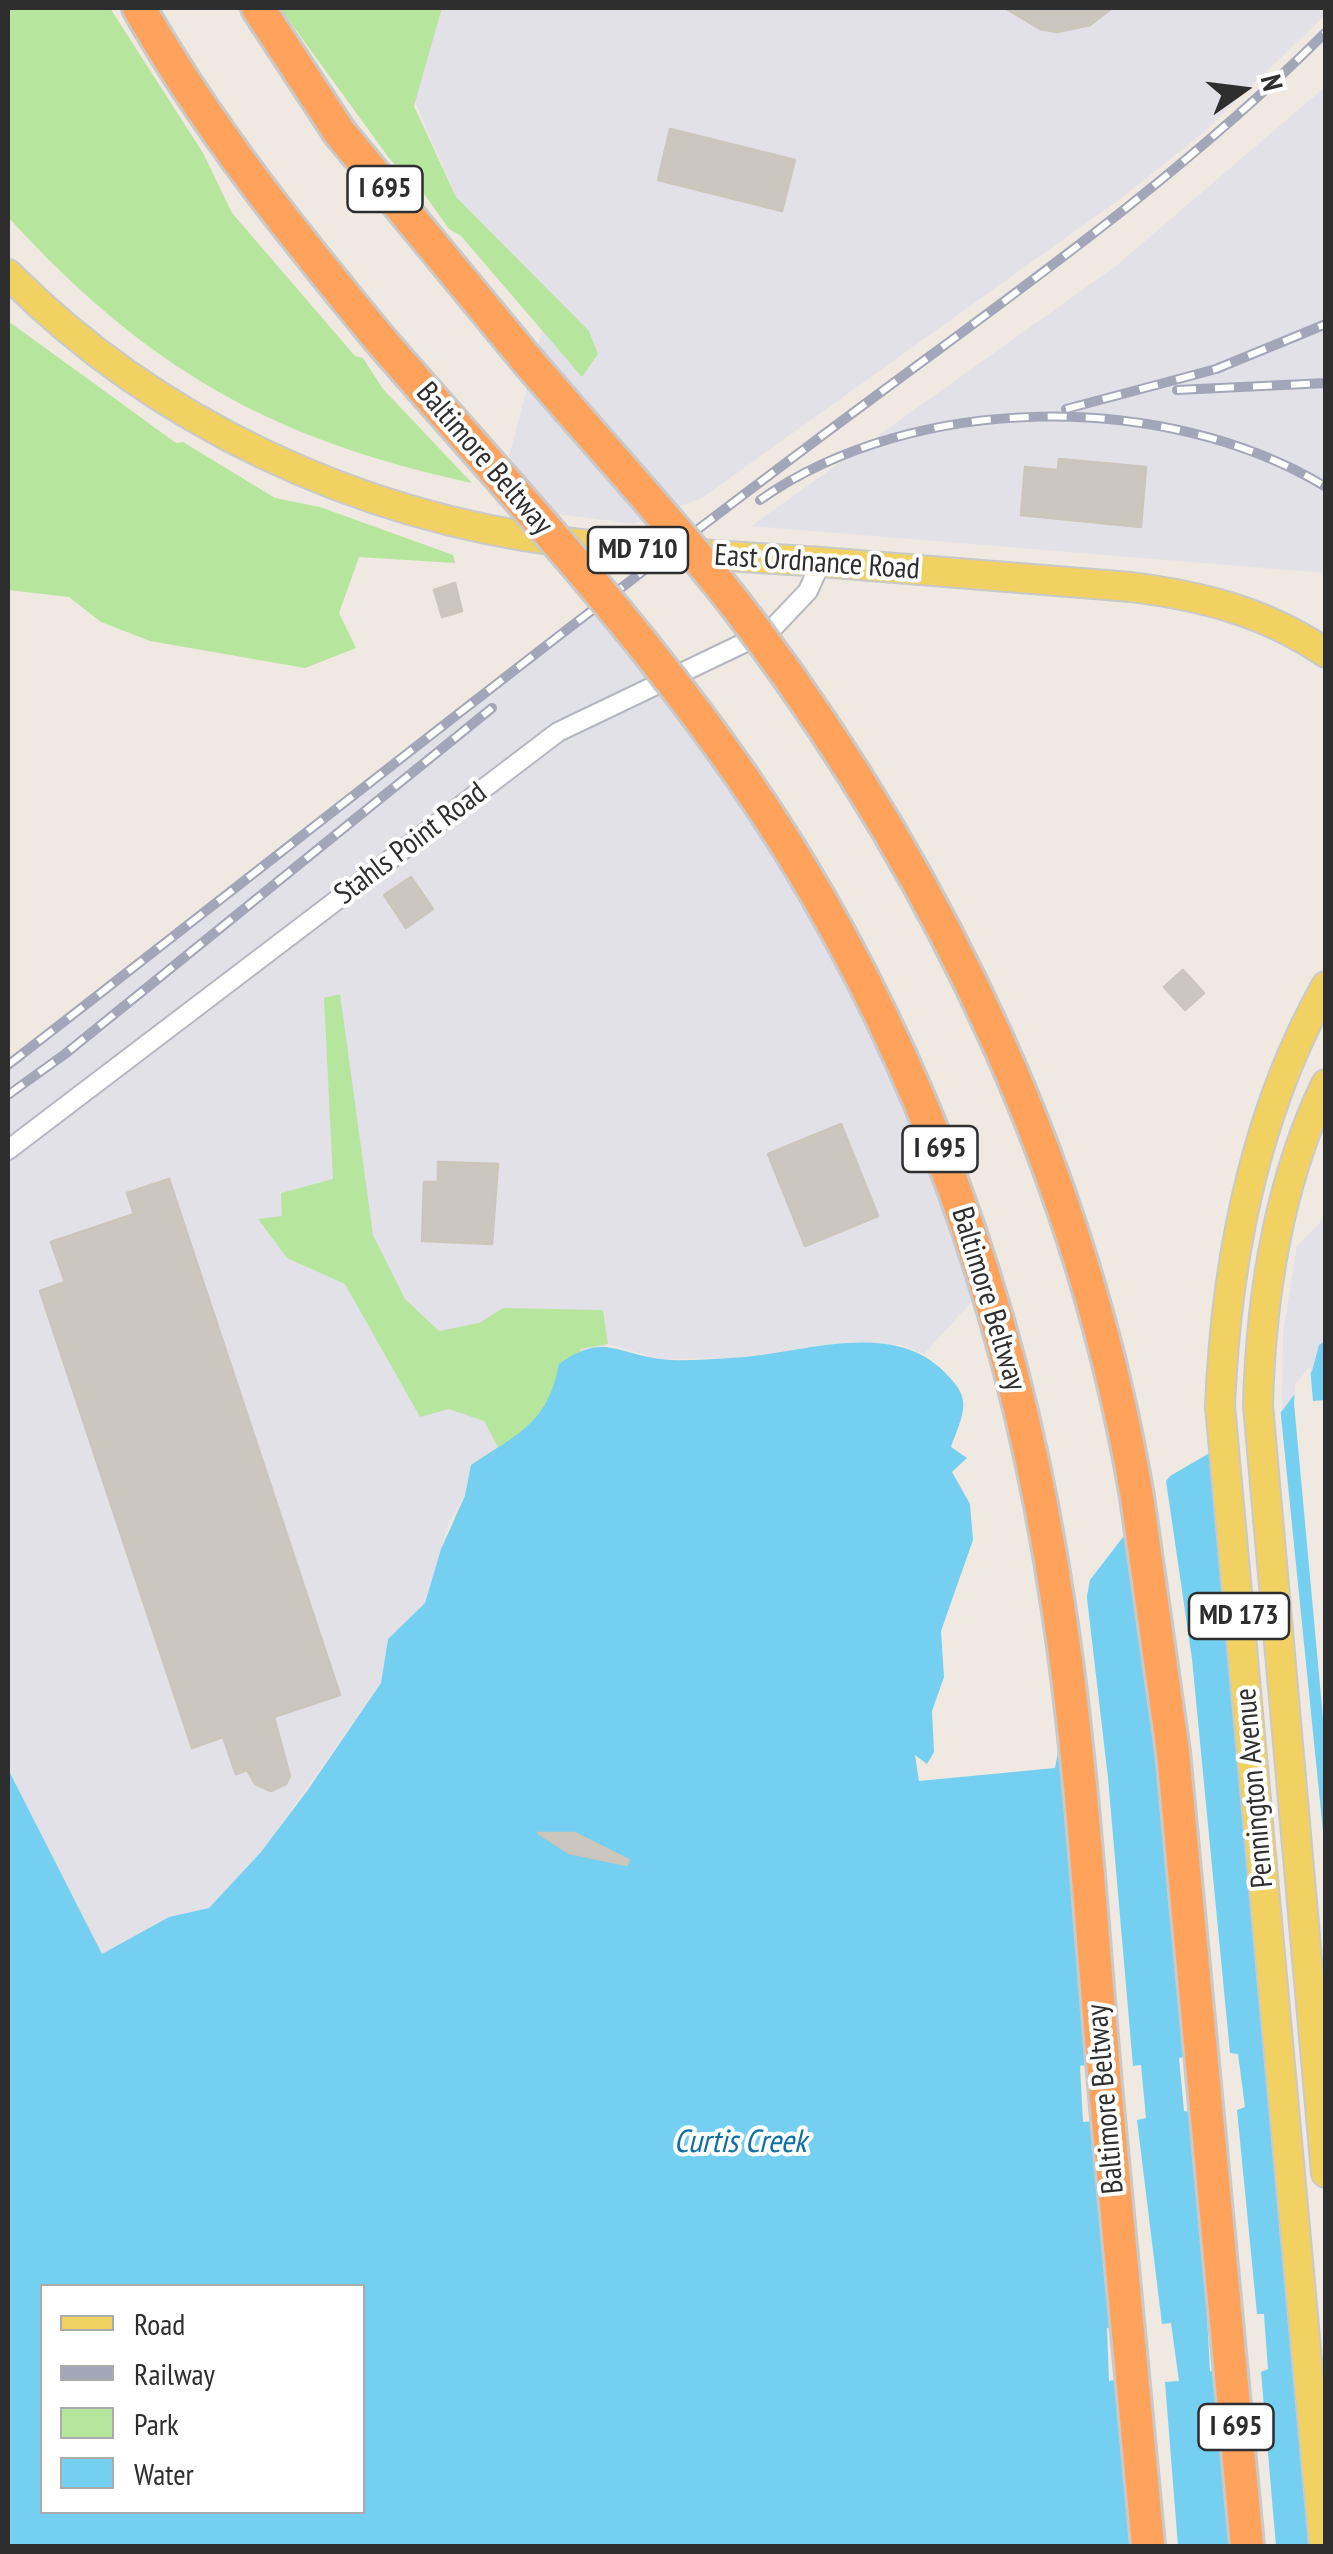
<!DOCTYPE html>
<style>
body{margin:0}
#map{position:relative;width:1333px;height:2554px;overflow:hidden;background:#efe9e1;font-family:"PT Sans Narrow",sans-serif}
canvas{display:block}
.frame{position:absolute;inset:0;border:10px solid #2e2e2e;pointer-events:none}
.legend{position:absolute;left:40px;top:2284px;width:325px;height:230px;box-sizing:border-box;background:#fff;border:2px solid #ababab;margin:0;padding:12px 18px;list-style:none;font-size:30px;color:#2e2e2e}
.legend li{display:flex;align-items:center;gap:20px;height:50px}
.legend b{width:50px;border:2px solid #ababab}
.north{position:absolute;left:1193px;top:40px;width:100px;height:100px;-webkit-text-stroke:8px #fff;paint-order:stroke;rotate:76deg;font-size:28px;font-weight:700;line-height:40px;text-align:center;color:#2e2e2e}
.north::after{content:'';display:block;margin:auto;width:35px;height:45px;background:#2e2e2e;clip-path:polygon(50% 0,100% 100%,50% 72%,0 100%)}
</style>
<div id="map">
<canvas width="1333" height="2554"></canvas>
<div class="frame"></div>
<ul class="legend">
<li><b style="height:12px;background:#f2d163"></b>Road</li>
<li><b style="height:12px;background:#a3a6b8"></b>Railway</li>
<li><b style="height:28px;background:#b6e59e"></b>Park</li>
<li><b style="height:28px;background:#75cff0"></b>Water</li>
</ul>
<div class="north">N</div>
</div>
<script>
const g = document.querySelector('canvas').getContext('2d');
g.lineJoin = 'round';
function fill(path, color) { g.fillStyle = color; g.fill(path, 'evenodd'); }
function stroke(path, color, width, dash) { g.strokeStyle = color; g.lineWidth = width; g.lineCap = dash ? 'butt' : 'round'; g.setLineDash(dash || []); g.stroke(path); }
function write(font, color, halo, rows, align = 'center') {
  g.font = font + ' "PT Sans Narrow",sans-serif'; g.lineWidth = 8; g.setLineDash([]); g.textBaseline = 'middle'; g.strokeStyle = halo; g.fillStyle = color; for (const [text, x, y, turn = 0] of rows) {
    g.save(); g.translate(x, y); g.rotate((+turn || 0) * Math.PI / 180); g.textAlign = isNaN(turn) ? turn : align; if (halo) g.strokeText(text, 0, 0); g.fillText(text, 0, 0); g.restore();
  }
}
fill(new Path2D(`
 M 374,8 L 1325,8 L 1326,14 L 1204,132 L 1124,196 L 702,498 L 634,524 L 496,506 L 546,316 L 468,224 Z
 M 1325,87 L 1325,573 L 751,526 L 1116,266 Z
 M 596,609 L 815,891 L 987,1285 L 924,1354 L 901,1345 L 838,1345 L 735,1358 L 660,1359 L 608,1344 L 526,1430 L 471,1465 L 465,1496 L 449,1522 L 425,1603 L 388,1639 L 381,1683 L 264,1849 L 209,1908 L 169,1917 L 102,1955 L 8,1769 L 8,1065 Z
 M 1325,1217 L 1325,1341 L 1319,1345 L 1312,1371 L 1282,1411 L 1283,1332 L 1297,1246 Z`), '#e3e1e8');
fill(new Path2D(`
 M 8,8 L 110,8 L 203,153 L 232,213 L 355,356 L 363,358 L 383,389 L 472,483 C 270,439 147,369 8,217 Z
 M 280,8 L 442,8 L 414,106 L 456,197 L 589,331 L 598,354 L 582,377 L 461,236 L 449,229 L 415,181 L 408,180 L 389,158 Z
 M 8,321 L 176,443 L 183,442 L 275,498 L 320,507 L 453,555 L 455,563 L 359,557 L 339,613 L 356,648 L 305,668 L 150,641 L 101,622 L 69,597 L 8,590 Z
 M 340,994 L 373,1235 L 405,1299 L 439,1331 L 479,1323 L 503,1308 L 603,1310 L 608,1344 L 580,1349 L 615,1428 L 454,1519 L 465,1496 L 471,1465 L 498,1447 L 484,1421 L 449,1409 L 420,1417 L 345,1284 L 287,1258 L 258,1219 L 282,1216 L 281,1193 L 333,1179 L 324,998 Z`), '#b6e59e');
fill(new Path2D(`
 M 1325,1341 L 1325,2546 L 8,2546 L 8,1769 L 102,1954 L 169,1917 L 209,1908 L 261,1852 L 307,1791 L 381,1683 L 388,1639 L 425,1603 L 441,1549 L 465,1496 L 471,1465 C 518,1434 548,1423 559,1364 C 603,1333 614,1353 660,1359 C 682,1362 707,1359 730,1358 C 795,1356 884,1319 939,1367 C 973,1398 966,1407 951,1447 L 967,1458 L 952,1472 L 970,1504 L 973,1540 L 941,1631 L 944,1677 L 932,1711 L 934,1752 L 927,1764 L 915,1755 L 919,1781 L 1055,1768 L 1090,1580 L 1170,1476 L 1282,1411 L 1312,1371 L 1319,1345 ZM 42,2286 L 362,2286 L 362,2512 L 42,2512 Z`), '#75cff0');
fill(new Path2D(`
 M 1310,1366 L 1313,1401 L 1326,1400 L 1325,1740 L 1294,1403 L 1295,1385 Z
 M 1280,1406 L 1326,1861 L 1325,2546 L 1211,1446 Z
 M 1165,1474 L 1192,1659 L 1230,2053 L 1238,2054 L 1245,2107 L 1237,2110 L 1257,2314 L 1264,2314 L 1268,2369 L 1261,2372 L 1276,2546 L 1236,2546 L 1219,2372 L 1210,2371 L 1207,2314 L 1215,2313 L 1194,2112 L 1184,2111 L 1179,2058 L 1190,2056 L 1132,1518 Z
 M 1085,1581 L 1108,1778 L 1133,2066 L 1141,2065 L 1146,2118 L 1137,2120 L 1162,2324 L 1171,2323 L 1179,2381 L 1165,2382 L 1178,2546 L 1136,2546 L 1118,2379 L 1109,2381 L 1107,2328 L 1113,2327 L 1094,2121 L 1083,2122 L 1080,2066 L 1090,2064 L 1057,1730 Z`), '#efe9e1');
const building = new Path2D(`
 M 1005,8 L 1112,8 L 1090,25 L 1057,32 L 1040,29 Z
 M 670,129 L 795,160 L 782,211 L 658,180 Z
 M 1059,459 L 1146,467 L 1141,527 L 1021,515 L 1025,467 L 1058,470 Z
 M 455,583 L 462,611 L 442,617 L 434,590 Z
 M 411,877 L 433,909 L 406,928 L 384,895 Z
 M 1183,970 L 1204,993 L 1185,1010 L 1164,987 Z
 M 841,1124 L 878,1216 L 805,1246 L 768,1154 Z
 M 438,1162 L 498,1164 L 492,1244 L 422,1241 L 424,1182 L 438,1182 Z
 M 169,1179 L 340,1695 L 274,1717 L 290,1776 L 286,1784 L 271,1791 L 255,1784 L 247,1770 L 236,1774 L 223,1737 L 192,1748 L 40,1291 L 65,1282 L 51,1242 L 134,1214 L 127,1193 Z
 M 538,1833 L 575,1833 L 629,1860 L 627,1865 L 569,1853 Z`);
fill(building, '#cbc7bf');
stroke(building, '#cbc5ba', 2.5);
const street = new Path2D(`
 M 8,1150 L 558,732 L 771,630 L 808,591 L 821,562`);
const primary = new Path2D(`
 M 8,274 C 156,423 357,516 564,542 C 650,553 736,556 821,562 C 925,570 1028,579 1131,587 C 1202,596 1266,612 1326,653
 M 1326,1084 C 1278,1184 1261,1295 1258,1405 L 1326,2173
 M 1324,2546 L 1220,1406 C 1226,1261 1254,1114 1326,986`);
const highway = new Path2D(`
 M 139,8 C 208,129 293,234 382,342
 M 258,8 L 340,133 L 527,360
 M 1137,1497 L 1173,1752 L 1247,2546
 M 1108,2118 L 1148,2546`);
stroke(street, '#b4b7c1', 22);
stroke(primary, '#c9c9c9', 32);
stroke(highway, '#c9c9c9', 38);
stroke(street, '#fff', 18);
stroke(primary, '#f2d163', 28);
stroke(highway, '#ffa35c', 32);
const rail = new Path2D(`
 M 1177,390 L 1326,383
 M 1066,409 L 1216,369 L 1326,324
 M 760,500 C 913,392 1166,390 1326,487
 M 8,1065 C 274,859 537,649 807,447 C 984,314 1168,190 1326,32
 M 8,1095 L 65,1054 L 492,708`);
stroke(rail, '#a3a6b8', 10);
stroke(rail, '#fff', 6, [19]);
const highwayBridge = new Path2D(`
 M 382,342 C 535,518 700,691 817,895 C 944,1114 1021,1354 1058,1605 C 1084,1774 1092,1947 1108,2118
 M 527,360 C 602,448 682,533 752,626 C 945,884 1083,1178 1137,1497`);
stroke(highwayBridge, '#c9c9c9', 38, []);
stroke(highwayBridge, '#ffa35c', 32);
for (const [x, y, w] of [
 [385,189,75],
 [638,550,100],
 [940,1149,75],
 [1239,1616,100],
 [1236,2427,75]
]) { const box = new Path2D(); box.roundRect(x - w / 2, y - 23, w, 46, 8); g.fillStyle = '#fff'; g.fill(box); stroke(box, '#2e2e2e', 2.5); }
write('bold 28px', '#2e2e2e', null, [
 ["I 695",385,189],
 ["MD 710",638,550],
 ["I 695",940,1149],
 ["MD 173",1239,1616],
 ["I 695",1236,2427]
]);
write('30px', '#2e2e2e', '#fff', [
 ["Baltimore Beltway",484,459,49],
 ["East Ordnance Road",817,563,4],
 ["Stahls Point Road",411,844,-37],
 ["Baltimore Beltway",988,1299,73],
 ["Pennington Avenue",1255,1788,-95],
 ["Baltimore Beltway",1106,2099,-95]
]);
write('italic 32px', '#0d6fa3', '#fff', [
 ["Curtis Creek",740,2143]
]);
</script>
